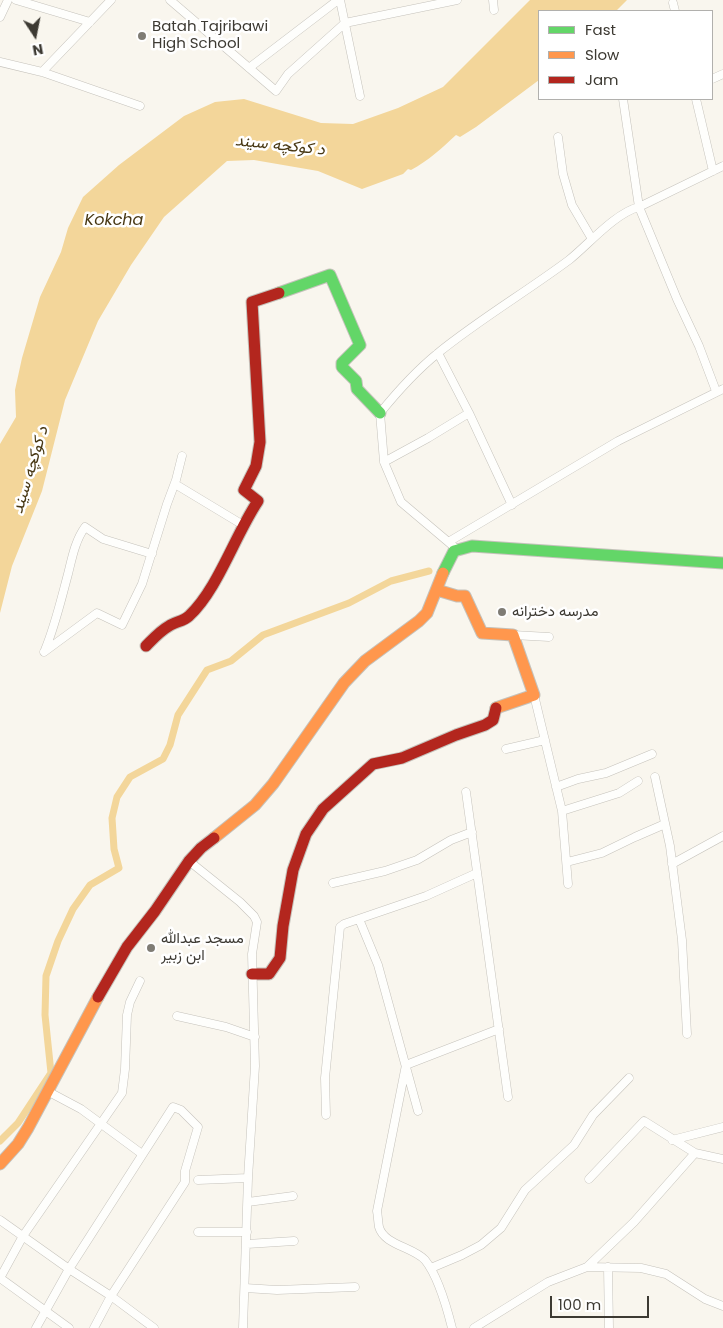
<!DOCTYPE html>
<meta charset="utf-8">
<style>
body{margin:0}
#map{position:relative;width:723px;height:1328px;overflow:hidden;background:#f9f6ee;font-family:Poppins,sans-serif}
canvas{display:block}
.legend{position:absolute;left:538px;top:10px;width:175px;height:90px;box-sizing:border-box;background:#fff;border:1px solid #b1b0ad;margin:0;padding:6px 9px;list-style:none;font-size:15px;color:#3d3a33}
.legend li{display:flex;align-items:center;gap:10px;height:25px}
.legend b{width:25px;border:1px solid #b1b0ad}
.north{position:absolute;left:10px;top:10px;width:50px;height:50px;-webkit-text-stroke:4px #fff;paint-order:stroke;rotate:169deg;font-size:14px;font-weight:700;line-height:20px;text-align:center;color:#3d3a33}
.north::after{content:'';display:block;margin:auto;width:18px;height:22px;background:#3d3a33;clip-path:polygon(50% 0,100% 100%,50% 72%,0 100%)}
.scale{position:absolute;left:550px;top:1296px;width:99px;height:22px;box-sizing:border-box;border:2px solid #3d3a33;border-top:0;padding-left:6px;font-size:15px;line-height:18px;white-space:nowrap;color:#3d3a33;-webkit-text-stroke:4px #fff;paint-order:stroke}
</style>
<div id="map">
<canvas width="723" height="1328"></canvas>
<ul class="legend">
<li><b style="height:6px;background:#63d668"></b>Fast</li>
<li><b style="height:6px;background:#ff974d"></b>Slow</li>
<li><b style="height:6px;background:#b3261e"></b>Jam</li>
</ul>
<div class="north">N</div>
<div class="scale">100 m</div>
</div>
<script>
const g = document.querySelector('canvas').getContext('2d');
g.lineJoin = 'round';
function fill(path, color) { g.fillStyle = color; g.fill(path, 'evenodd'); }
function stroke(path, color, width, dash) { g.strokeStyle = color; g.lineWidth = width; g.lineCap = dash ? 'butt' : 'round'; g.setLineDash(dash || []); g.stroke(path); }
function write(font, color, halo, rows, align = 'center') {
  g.font = font + ' Poppins,Vazirmatn,sans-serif'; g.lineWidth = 5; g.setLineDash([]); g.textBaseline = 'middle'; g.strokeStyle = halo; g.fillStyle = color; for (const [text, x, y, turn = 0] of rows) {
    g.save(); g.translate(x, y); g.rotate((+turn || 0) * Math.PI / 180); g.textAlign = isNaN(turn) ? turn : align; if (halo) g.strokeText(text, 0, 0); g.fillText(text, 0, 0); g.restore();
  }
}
fill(new Path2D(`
 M 530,0 L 627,0 L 616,11 L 539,11 L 539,80 L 476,127 L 460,137 L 456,135 C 442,148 428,161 411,170 L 408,169 L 403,174 L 362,189 L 318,171 L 254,160 L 227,161 L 164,217 L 131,265 L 98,321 L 65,400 L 42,491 L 12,566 L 0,613 L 0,444 L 16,417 L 15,390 L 22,358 L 40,297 L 61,252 L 68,228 L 83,197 L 119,165 L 184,116 L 215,102 L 244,99 L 321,123 L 353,124 L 398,108 L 443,87 Z`), '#f3d69a');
stroke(new Path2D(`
 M 0,1141 L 18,1123 L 51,1073 L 45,1015 L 46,976 L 58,941 L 73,909 L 90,885 L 119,868 L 114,849 L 112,818 L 117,797 L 130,777 L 163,759 L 170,745 L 178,715 L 207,670 L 231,661 L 263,635 L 349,603 L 391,581 L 429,571`), '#f3d69a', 7);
const street = new Path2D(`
 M 16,0 L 90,22
 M 170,0 L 276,91 L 288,74 L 345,23 L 457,0
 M 340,0 L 360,96
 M 493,0 L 494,10
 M 673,3 L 675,11
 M 0,17 L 8,0
 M 0,62 L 42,72 L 140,106
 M 249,68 L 338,0
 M 42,72 L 111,0
 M 712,79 L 723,74
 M 623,99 L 639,207 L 677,299 L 699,346 L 716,391
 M 696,99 L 713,171
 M 558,137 L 563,174 L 572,205 L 592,239
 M 438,353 L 469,413 L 512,505
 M 384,462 L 428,438 L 469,413
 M 175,484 L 243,525
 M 450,541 L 618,441 L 723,389
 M 459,551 L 401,502 L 384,462 L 380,413 C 397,392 417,370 438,353 C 480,319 526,292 569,260 C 588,245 615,213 639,207 L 723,166
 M 513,635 L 549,637
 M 45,650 C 55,626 61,600 68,574 C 72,558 75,541 85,527 L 103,539 L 152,554
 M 44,652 L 97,613 L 122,625 L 142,584 L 167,504 L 176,480 L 182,456
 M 534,695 L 562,811 L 568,884
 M 506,749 L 545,740
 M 655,777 L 670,846 L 682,940 L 687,1034
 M 556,787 L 578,779 L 606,773 L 652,754
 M 466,792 L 508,1097
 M 562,811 L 619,793 L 638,781
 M 189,861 L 240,902 L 254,916 L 257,922 L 252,954 L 255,1066 L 248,1178 L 243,1328
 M 567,862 L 602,853 L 635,837 L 665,824
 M 672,864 L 723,836
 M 333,883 L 385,871 L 417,860 L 451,840 L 472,832
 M 359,919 L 378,965 L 418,1111
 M 177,1016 L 226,1027 L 255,1037
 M 49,1092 L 81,1109 L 142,1154
 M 326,1115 L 325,1078 L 340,927 L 344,924 L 426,896 L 477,873
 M 672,1140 L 723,1127
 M 589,1179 L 644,1121 L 695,1153 L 723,1159
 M 198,1180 L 248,1178
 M 248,1202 L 293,1196
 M 0,1220 L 69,1269 L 111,1296 L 154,1328
 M 198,1232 L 247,1232
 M 247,1244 L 294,1241
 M 587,1267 L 634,1222 L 695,1153
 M 608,1267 L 609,1328
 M 431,1268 L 462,1255 L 481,1245 L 501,1228 L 525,1190 L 574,1145 L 593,1115 L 629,1078
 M 0,1278 L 23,1236 L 122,1093 L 125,1069 L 127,1015 L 130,1002 L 140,981
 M 0,1278 L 69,1328
 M 245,1288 L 277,1290 L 355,1287
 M 36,1328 L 69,1269 L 173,1107 L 181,1110 L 198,1127 L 185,1171 L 185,1182 L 111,1296 L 94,1328
 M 452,1328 C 447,1308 438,1276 425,1260 C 413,1247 384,1245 379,1227 C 378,1222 378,1216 377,1211 L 406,1065 L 499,1029
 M 474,1328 L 548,1282 L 587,1267 L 641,1268 L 666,1274 L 705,1299 L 723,1306`);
const fast = new Path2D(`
 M 279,293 L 330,275 L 360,345 L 342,363 L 342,367 L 356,381 L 357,389 L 380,413
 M 443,573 L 454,551 L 472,546 L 723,563`);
const slow = new Path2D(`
 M 437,590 L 457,596 L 465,596 L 482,633 L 513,635 L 534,695 L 496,708
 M 214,838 L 255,805 L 273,784 L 344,683 L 365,661 L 419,621 L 427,613 L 443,573
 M 0,1164 L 18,1144 L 28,1128 L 98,997`);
const jam = new Path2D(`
 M 146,646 C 153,639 160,631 169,626 C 175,622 184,621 189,616 C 218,589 235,535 258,501 L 244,490 L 256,466 L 260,442 L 252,302 L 279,293
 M 252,974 L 269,974 L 280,958 L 283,926 L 293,870 L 306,834 L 323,809 L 373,764 L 402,758 L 456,735 L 485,725 L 493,720 L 496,708
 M 98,997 L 127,947 L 155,911 L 189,861 L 201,848 L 214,838`);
stroke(street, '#c5c2bb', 9);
stroke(fast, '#c5c2bb', 13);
stroke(slow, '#c5c2bb', 13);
stroke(jam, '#c5c2bb', 13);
stroke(street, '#fefefc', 8);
stroke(fast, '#63d668', 11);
stroke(slow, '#ff974d', 11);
stroke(jam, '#b3261e', 11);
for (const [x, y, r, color] of [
 [142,36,5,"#7f7c74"],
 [502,612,5,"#7f7c74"],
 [151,948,5,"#7f7c74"]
]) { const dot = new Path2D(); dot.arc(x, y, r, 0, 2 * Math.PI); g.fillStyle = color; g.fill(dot); stroke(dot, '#fff', 2); }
write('15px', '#3d3a33', '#fff', [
 ["Batah Tajribawi",152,27],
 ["High School",152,44],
 ["مدرسه دخترانه",512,612],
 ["مسجد عبدالله",161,939],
 ["ابن زبیر",161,956]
], 'left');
write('italic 16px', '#483814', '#fff', [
 ["د کوکچه سیند",280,146,6],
 ["Kokcha",114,221],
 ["د کوکچه سیند",31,470,-73]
]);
</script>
